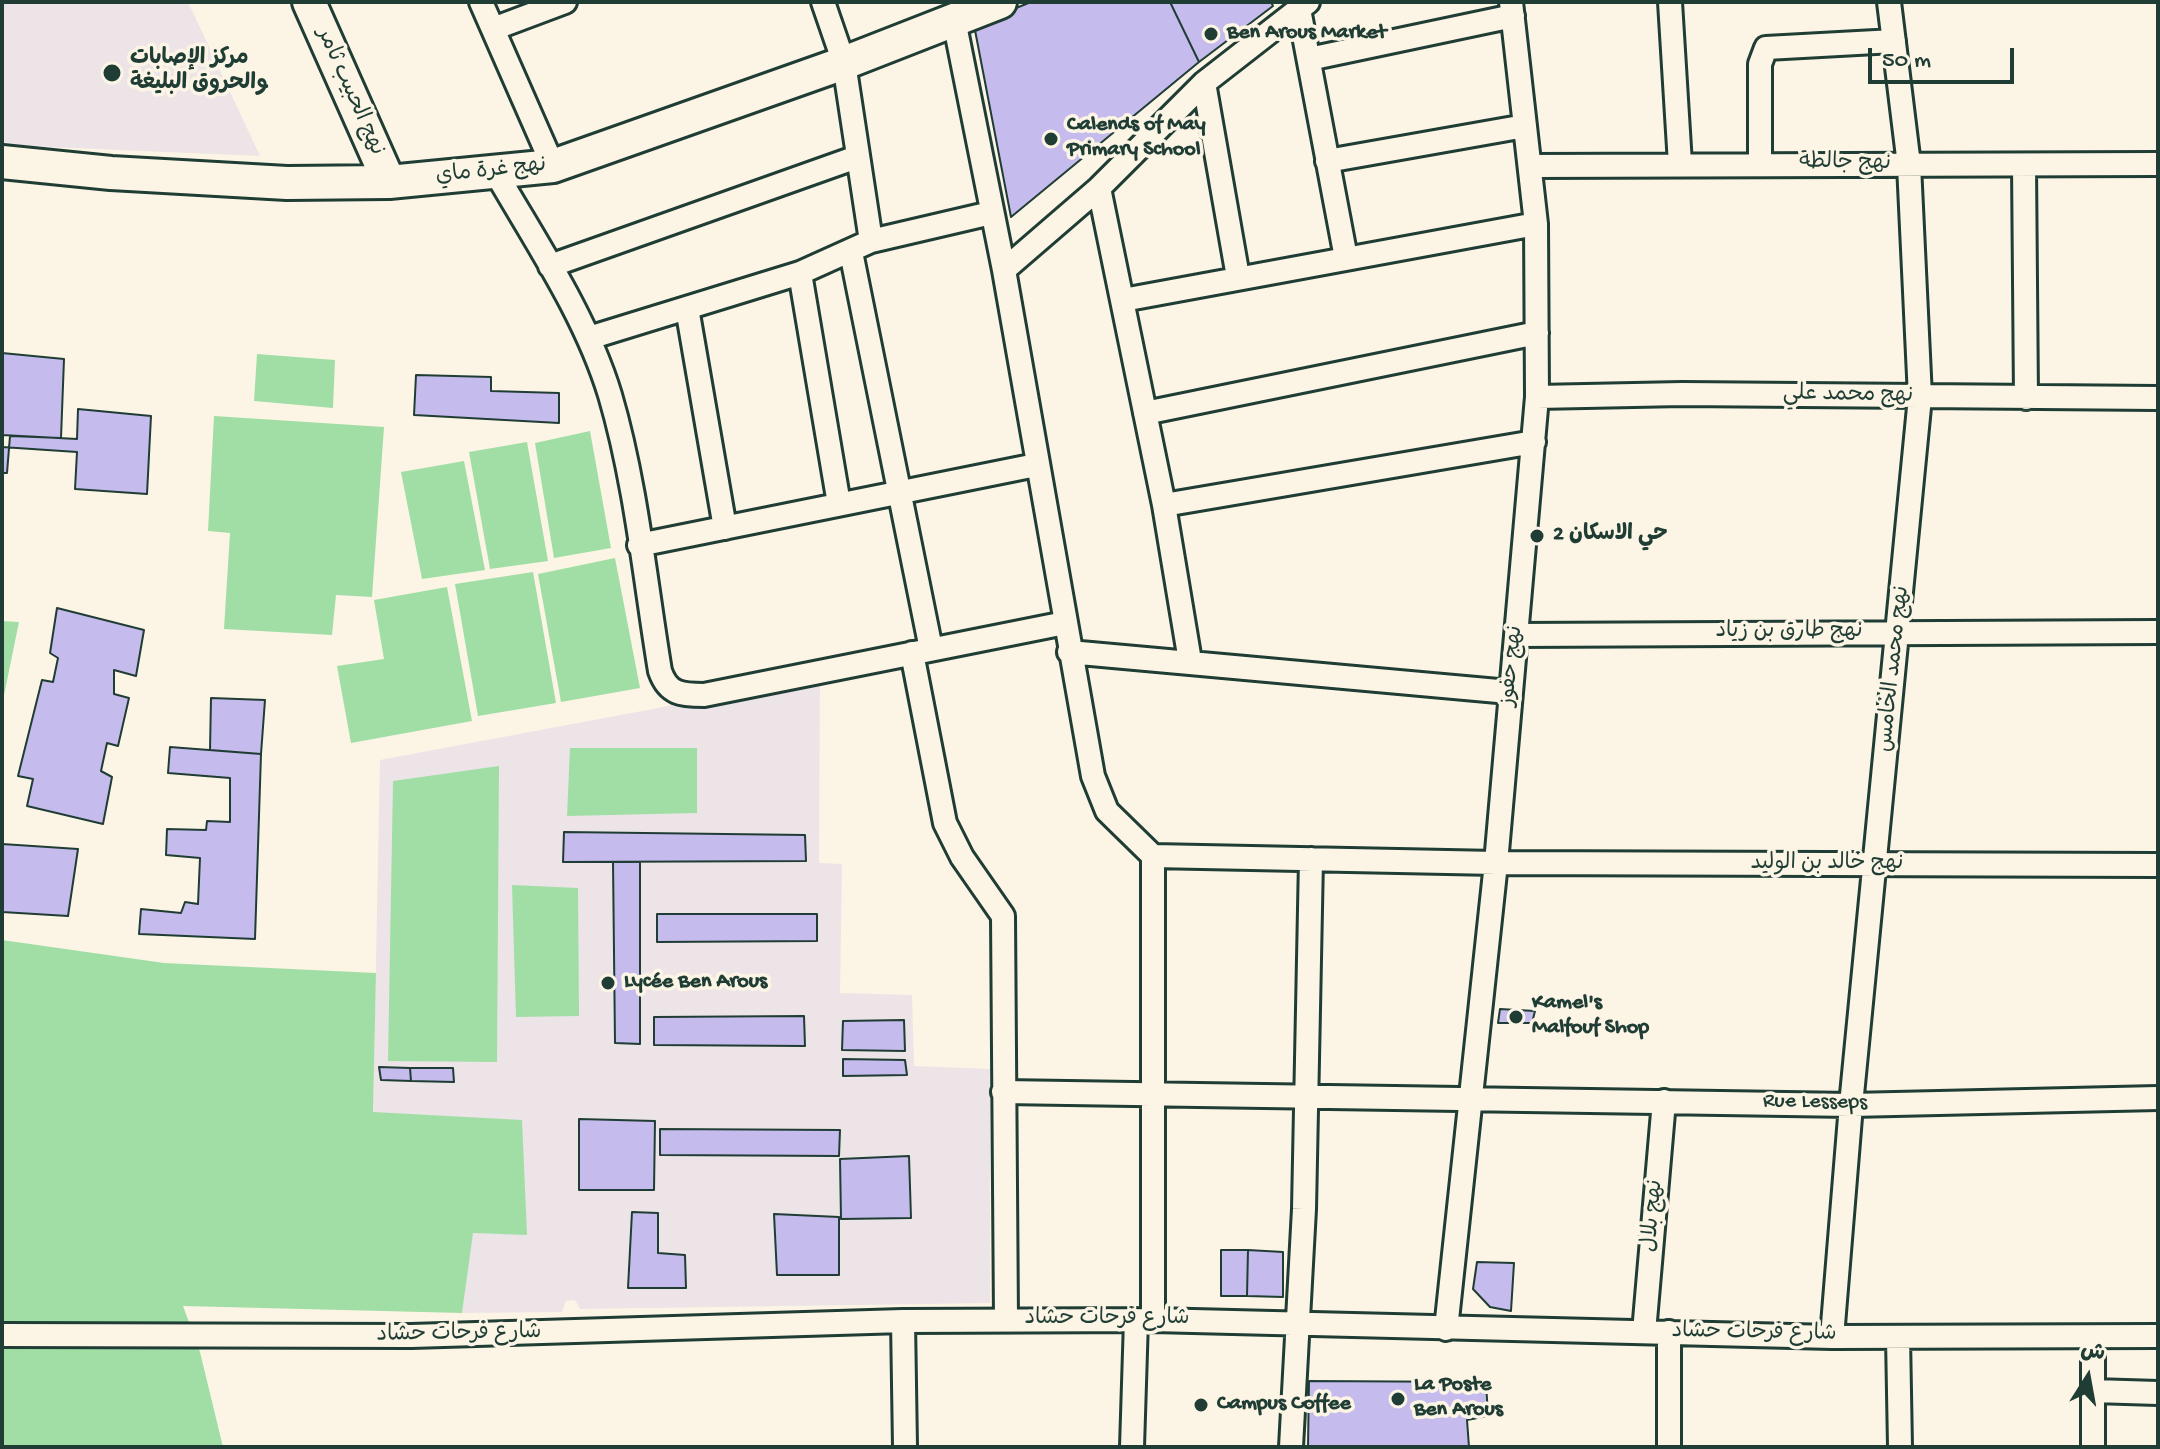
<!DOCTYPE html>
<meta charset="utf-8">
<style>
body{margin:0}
#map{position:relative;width:2160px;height:1449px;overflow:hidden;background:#fcf5e5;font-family:"Gochi Hand","Playpen Sans Arabic",sans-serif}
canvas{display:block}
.frame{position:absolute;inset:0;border:4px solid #1f3d34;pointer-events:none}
.north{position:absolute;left:2048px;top:1337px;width:80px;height:80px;-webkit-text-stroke:6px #fcf5e5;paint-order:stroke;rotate:11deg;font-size:22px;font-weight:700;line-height:32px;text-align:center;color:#1f3d34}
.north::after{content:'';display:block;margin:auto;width:28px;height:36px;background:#1f3d34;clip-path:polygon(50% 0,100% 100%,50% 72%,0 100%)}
.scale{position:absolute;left:1868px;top:48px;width:146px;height:36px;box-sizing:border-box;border:4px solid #1f3d34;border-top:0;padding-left:10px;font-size:24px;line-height:28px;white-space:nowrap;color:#1f3d34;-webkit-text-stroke:6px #fcf5e5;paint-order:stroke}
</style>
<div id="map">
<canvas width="2160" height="1449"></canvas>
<div class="frame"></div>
<div class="north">ش</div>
<div class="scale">50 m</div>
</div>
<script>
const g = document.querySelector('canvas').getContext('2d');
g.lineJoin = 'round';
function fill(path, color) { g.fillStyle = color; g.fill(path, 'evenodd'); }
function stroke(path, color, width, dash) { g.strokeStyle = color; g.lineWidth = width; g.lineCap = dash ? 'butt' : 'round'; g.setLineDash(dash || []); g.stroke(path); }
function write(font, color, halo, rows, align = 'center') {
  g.font = font + ' "Gochi Hand","Playpen Sans Arabic",sans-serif'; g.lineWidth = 7; g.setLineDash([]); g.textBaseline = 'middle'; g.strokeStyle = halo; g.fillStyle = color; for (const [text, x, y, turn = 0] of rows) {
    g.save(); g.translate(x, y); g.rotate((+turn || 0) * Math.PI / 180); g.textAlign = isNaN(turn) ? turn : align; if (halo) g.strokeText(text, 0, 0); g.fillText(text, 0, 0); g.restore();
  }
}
fill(new Path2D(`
 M 2,2 L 188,2 L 260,156 L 2,145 Z
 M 820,671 L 819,863 L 842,864 L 840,993 L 912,995 L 914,1066 L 990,1069 L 990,1303 L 580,1309 L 576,1301 L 571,1300 L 566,1301 L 562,1312 L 462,1313 L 472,1233 L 527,1234 L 373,1112 L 380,760 L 658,708 Z`), '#ece4e7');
fill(new Path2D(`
 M 257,354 L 335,360 L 333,408 L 254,401 Z
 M 214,416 L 384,427 L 372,597 L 336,595 L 332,635 L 224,629 L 230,533 L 208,531 Z
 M 590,431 L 611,548 L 554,558 L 535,443 Z
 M 527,442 L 548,561 L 490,569 L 469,452 Z
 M 464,461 L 485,570 L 422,579 L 401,472 Z
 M 615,558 L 640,688 L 561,702 L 538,574 Z
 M 533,572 L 556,703 L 478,716 L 455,584 Z
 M 447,587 L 472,721 L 351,743 L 337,666 L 384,659 L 374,600 Z
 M 2,621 L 19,622 L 2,705 Z
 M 570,748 L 697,748 L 697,813 L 567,816 Z
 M 499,766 L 497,1062 L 388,1061 L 393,781 Z
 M 512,885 L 578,888 L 579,1016 L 516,1017 Z
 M 2,940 L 164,963 L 376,973 L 373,1112 L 522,1120 L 527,1235 L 473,1233 L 462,1313 L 183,1306 L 200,1352 L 223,1447 L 2,1447 Z`), '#a1dea5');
const building = new Path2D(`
 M 1031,2 L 1170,2 L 1199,62 L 1011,217 L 974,25 Z
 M 1170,2 L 1271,2 L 1273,6 L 1199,62 Z
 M 2,353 L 64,359 L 61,438 L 10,436 L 7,473 L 2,473 Z
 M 416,375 L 491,377 L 491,391 L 559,393 L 559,423 L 414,415 Z
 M 78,409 L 151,416 L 147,494 L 75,489 L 77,452 L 2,447 L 2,435 L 77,439 Z
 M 57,608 L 144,630 L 136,676 L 114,670 L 114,694 L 129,698 L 118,746 L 107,743 L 101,771 L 112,777 L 103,824 L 27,806 L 33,779 L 18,776 L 42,680 L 53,682 L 58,658 L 50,653 Z
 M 211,698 L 265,700 L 261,754 L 210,750 Z
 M 170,747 L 261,754 L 255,939 L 139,934 L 141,909 L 181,913 L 185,902 L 198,904 L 200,858 L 166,855 L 167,829 L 206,830 L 207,821 L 230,822 L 230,778 L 168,773 Z
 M 564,832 L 805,835 L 806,861 L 563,862 Z
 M 2,844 L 78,849 L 68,916 L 2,912 Z
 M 613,862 L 640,862 L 640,1044 L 615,1043 Z
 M 657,914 L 817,914 L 817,941 L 657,942 Z
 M 1500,1009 L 1535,1011 L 1532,1023 L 1498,1023 Z
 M 804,1016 L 805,1046 L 654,1045 L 654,1017 Z
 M 904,1020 L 905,1051 L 842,1050 L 843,1021 Z
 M 843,1059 L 905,1060 L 907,1075 L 843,1076 Z
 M 379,1067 L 410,1068 L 411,1081 L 381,1080 Z
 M 410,1068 L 453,1068 L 454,1082 L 411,1081 Z
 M 579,1119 L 655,1121 L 654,1190 L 579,1190 Z
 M 660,1129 L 840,1130 L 839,1156 L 660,1155 Z
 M 909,1156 L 911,1218 L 841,1219 L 840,1159 Z
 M 632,1212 L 658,1213 L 658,1253 L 685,1255 L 686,1288 L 628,1288 Z
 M 774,1214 L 839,1217 L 839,1275 L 777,1275 Z
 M 1221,1250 L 1248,1250 L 1247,1296 L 1221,1296 Z
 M 1248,1250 L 1283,1252 L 1283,1297 L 1247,1296 Z
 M 1477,1262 L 1514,1263 L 1511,1311 L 1490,1307 L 1473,1289 Z
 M 1309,1381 L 1486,1382 L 1488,1416 L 1467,1420 L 1469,1447 L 1308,1447 Z`);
fill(building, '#c5bbed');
stroke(building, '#1f3d34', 2);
const street = new Path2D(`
 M 481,2 L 553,166
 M 823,2 L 844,63 L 871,241
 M 1670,2 L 1680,164
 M 1299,9 L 1346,258
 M 954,20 L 1004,270 L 1093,776 L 1107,811 L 1153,856 L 1153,1320
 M 493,29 L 565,2
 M 1309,59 L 1513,16
 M 1204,83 L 1238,277
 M 1327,161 L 1525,126
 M 1760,164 L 1760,64 L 1766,48 L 1894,41
 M 2024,165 L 2026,398
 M 1532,166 L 2158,164
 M 496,173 C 537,244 586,316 610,395 C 636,483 645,580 660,671 C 668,694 681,695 704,695 L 1065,623
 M 1099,188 L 1164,505 L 1190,661
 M 851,252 L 931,649
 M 550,266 L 857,157
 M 1004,270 L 1099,188 L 1204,83 L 1308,2
 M 800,273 L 839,504
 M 1123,300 L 1536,224
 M 687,308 L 725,528
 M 589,338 L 800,273 L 871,241 L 991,213
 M 1537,397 L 1682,394 L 2158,398
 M 1145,413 L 1537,333
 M 1164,505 L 1534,442
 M 639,545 L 1036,465
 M 1516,635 L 2158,632
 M 1069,652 L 1509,692
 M 912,653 L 945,823 L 962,857 L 1003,916 L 1006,1320
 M 1153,856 L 1496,863 L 2158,865
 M 1003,1092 L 1851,1105 L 2158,1098
 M 903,1321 L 905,1447
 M 1446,1329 L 1496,863 L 1537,397 L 1536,224 L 1511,2
 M 1644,1332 L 1664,1101
 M 1669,1332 L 1669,1447
 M 2,1335 L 411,1336 L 903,1321 L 1153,1320 L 1832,1337 L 2158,1336
 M 1832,1337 L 1851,1105 L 1920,397 L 1909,165 L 1889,2
 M 1898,1337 L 1900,1447
 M 2093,1337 L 2093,1447
 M 2093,1391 L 2158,1393
 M 1132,1447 L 1136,1320
 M 1291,1447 L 1304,1209 L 1311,859`);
const secondary = new Path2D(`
 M 309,2 L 389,182
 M 2,162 L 111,173 L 287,183 L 389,182 L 553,166 L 844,63 L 1000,2`);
stroke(street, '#1f3d34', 28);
stroke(secondary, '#1f3d34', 38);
stroke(street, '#fcf5e5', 22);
stroke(secondary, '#fcf5e5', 32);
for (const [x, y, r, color] of [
 [1211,34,8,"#1f3d34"],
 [112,73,10,"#1f3d34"],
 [1051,139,8,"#1f3d34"],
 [1537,536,8,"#1f3d34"],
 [608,983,8,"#1f3d34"],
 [1516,1017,8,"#1f3d34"],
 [1398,1399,8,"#1f3d34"],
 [1201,1405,8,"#1f3d34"]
]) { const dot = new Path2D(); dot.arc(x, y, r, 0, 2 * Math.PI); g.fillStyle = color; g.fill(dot); stroke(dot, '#fcf5e5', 3); }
write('bold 22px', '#1f3d34', '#fcf5e5', [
 ["Ben Arous Market",1227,34],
 ["مركز الإصابات",130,60],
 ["والحروق البليغة",130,85],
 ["Calends of May",1067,126],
 ["Primary School",1067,151],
 ["حي الاسكان 2",1553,536],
 ["Lycée Ben Arous",624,983],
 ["Kamel's",1532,1004],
 ["Malfouf Shop",1532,1029],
 ["La Poste",1414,1386],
 ["Ben Arous",1414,1411],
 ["Campus Coffee",1217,1405]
], 'left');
write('22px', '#1f3d34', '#fcf5e5', [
 ["نهج الحبيب ثامر",349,92,66],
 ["نهج جالطة",1845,164,1],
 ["نهج غرة ماي",491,172,-6],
 ["نهج محمد علي",1848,396,1],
 ["نهج طارق بن زياد",1789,633],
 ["نهج حفوز",1513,666,-84],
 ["نهج محمد الخامس",1895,669,-84],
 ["نهج خالد بن الوليد",1827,865],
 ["Rue Lesseps",1815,1103,1],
 ["نهج بلال",1654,1216,-85],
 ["شارع فرحات حشاد",1107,1320],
 ["شارع فرحات حشاد",1754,1334,1],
 ["شارع فرحات حشاد",459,1335,-1]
]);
</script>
